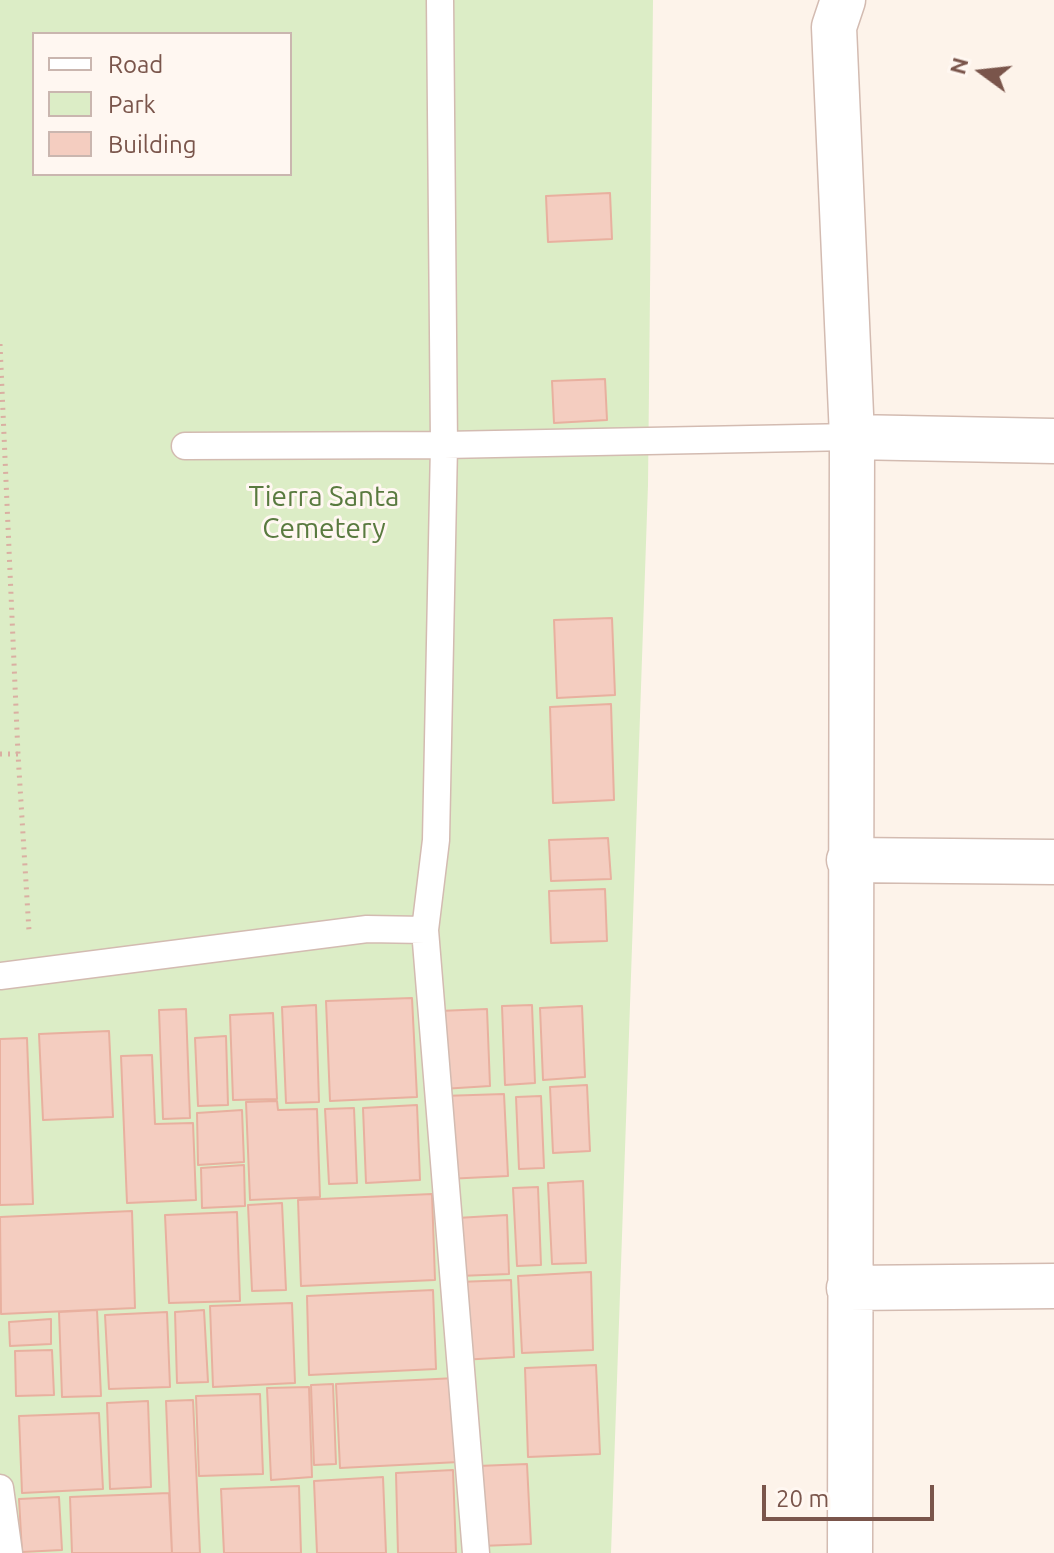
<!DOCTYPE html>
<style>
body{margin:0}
#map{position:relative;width:1054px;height:1553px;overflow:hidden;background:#fdf3ea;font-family:Ubuntu,sans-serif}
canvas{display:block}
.legend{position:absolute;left:32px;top:32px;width:260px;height:144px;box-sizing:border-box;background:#fff7f1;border:2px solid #cab6af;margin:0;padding:10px 14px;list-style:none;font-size:24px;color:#7a554b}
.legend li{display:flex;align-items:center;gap:16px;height:40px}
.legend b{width:40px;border:2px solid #cab6af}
.north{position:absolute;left:942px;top:32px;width:80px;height:80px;-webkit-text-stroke:6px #fff7f1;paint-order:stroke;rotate:285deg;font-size:22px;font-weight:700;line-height:32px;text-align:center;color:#7a554b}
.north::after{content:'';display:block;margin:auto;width:28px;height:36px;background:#7a554b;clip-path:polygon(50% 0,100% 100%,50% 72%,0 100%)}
.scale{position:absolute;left:762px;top:1485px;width:172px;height:36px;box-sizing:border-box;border:4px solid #7a554b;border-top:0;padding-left:10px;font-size:24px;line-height:28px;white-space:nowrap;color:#7a554b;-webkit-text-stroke:6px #fff7f1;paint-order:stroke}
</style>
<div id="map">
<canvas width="1054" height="1553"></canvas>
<ul class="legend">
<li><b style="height:10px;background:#fff"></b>Road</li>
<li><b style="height:22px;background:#dcedc6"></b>Park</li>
<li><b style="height:22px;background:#f4cdc0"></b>Building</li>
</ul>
<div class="north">N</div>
<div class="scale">20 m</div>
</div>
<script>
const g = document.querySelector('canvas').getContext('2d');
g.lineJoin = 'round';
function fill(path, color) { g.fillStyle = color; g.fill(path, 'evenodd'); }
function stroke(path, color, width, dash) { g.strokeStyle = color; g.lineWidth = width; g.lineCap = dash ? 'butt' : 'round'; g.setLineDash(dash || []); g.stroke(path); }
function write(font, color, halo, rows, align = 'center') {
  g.font = font + ' Ubuntu,sans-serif'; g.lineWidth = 6; g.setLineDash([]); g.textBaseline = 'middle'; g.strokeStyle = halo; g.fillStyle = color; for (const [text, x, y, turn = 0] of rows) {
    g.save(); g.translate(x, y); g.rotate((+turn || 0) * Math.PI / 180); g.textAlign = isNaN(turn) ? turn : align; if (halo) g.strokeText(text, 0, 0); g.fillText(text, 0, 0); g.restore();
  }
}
fill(new Path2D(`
 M 0,0 L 653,0 L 648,485 L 611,1553 L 0,1553 ZM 34,34 L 290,34 L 290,174 L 34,174 Z`), '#dcedc6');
const building = new Path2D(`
 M 610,193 L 612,239 L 548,242 L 546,196 Z
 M 605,379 L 607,420 L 554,423 L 552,381 Z
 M 612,618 L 615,695 L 557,698 L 554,620 Z
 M 611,704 L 614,800 L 553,803 L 550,707 Z
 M 608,838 L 611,879 L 551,881 L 549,840 Z
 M 605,889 L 607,941 L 551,943 L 549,891 Z
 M 412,998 L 417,1097 L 330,1101 L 326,1001 Z
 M 316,1005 L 319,1102 L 286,1103 L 282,1007 Z
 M 532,1005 L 535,1083 L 505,1085 L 502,1006 Z
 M 582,1006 L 585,1077 L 543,1080 L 540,1008 Z
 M 186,1009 L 190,1118 L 163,1119 L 159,1010 Z
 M 487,1009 L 490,1086 L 442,1089 L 439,1011 Z
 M 273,1013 L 277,1099 L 233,1100 L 230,1015 Z
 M 109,1031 L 113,1117 L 43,1120 L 39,1034 Z
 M 226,1036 L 228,1105 L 198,1106 L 195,1038 Z
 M 27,1038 L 33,1204 L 0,1205 L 0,1039 Z
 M 152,1055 L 155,1124 L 193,1123 L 196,1200 L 127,1203 L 121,1056 Z
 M 587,1085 L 590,1151 L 553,1153 L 550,1087 Z
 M 504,1094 L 508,1176 L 446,1179 L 442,1096 Z
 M 541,1096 L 544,1168 L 519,1169 L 516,1097 Z
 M 277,1101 L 278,1110 L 317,1109 L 320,1197 L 250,1200 L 246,1102 Z
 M 417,1105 L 420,1180 L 366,1183 L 363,1108 Z
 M 354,1108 L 357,1183 L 329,1184 L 325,1109 Z
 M 242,1110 L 244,1162 L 198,1165 L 197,1113 Z
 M 244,1165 L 245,1206 L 202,1208 L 201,1168 Z
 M 583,1181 L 586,1263 L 552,1264 L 548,1183 Z
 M 538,1187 L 541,1265 L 517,1266 L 513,1188 Z
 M 432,1194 L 435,1280 L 301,1286 L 298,1200 Z
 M 282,1203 L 286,1290 L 252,1291 L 248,1205 Z
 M 132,1211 L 135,1308 L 1,1314 L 0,1217 Z
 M 237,1212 L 240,1301 L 169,1303 L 165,1215 Z
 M 507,1215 L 509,1274 L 459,1276 L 457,1218 Z
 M 591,1272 L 593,1350 L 522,1353 L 518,1276 Z
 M 511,1280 L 514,1357 L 460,1360 L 458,1282 Z
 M 433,1290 L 436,1369 L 309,1375 L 307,1296 Z
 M 292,1303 L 295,1383 L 213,1387 L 210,1306 Z
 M 97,1310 L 101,1396 L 62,1397 L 59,1312 Z
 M 204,1310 L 208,1382 L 177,1383 L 175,1312 Z
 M 167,1312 L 170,1387 L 109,1389 L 105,1315 Z
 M 51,1319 L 51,1344 L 10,1346 L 9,1322 Z
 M 52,1350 L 54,1395 L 16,1396 L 15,1351 Z
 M 596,1365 L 600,1454 L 528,1457 L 525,1368 Z
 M 456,1378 L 459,1462 L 340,1468 L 336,1384 Z
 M 333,1384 L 336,1464 L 314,1465 L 311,1385 Z
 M 309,1387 L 312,1477 L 271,1480 L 267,1388 Z
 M 260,1394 L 263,1474 L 199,1476 L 196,1396 Z
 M 193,1400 L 200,1553 L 172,1553 L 166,1401 Z
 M 148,1401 L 151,1487 L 110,1489 L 107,1403 Z
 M 99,1413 L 103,1489 L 22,1493 L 19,1416 Z
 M 527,1464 L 531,1544 L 481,1546 L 478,1466 Z
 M 453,1470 L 456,1553 L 398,1553 L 396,1473 Z
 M 383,1477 L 386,1553 L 317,1553 L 314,1481 Z
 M 299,1486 L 301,1553 L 224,1553 L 221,1489 Z
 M 169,1493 L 172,1553 L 72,1553 L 70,1497 Z
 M 59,1497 L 62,1550 L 22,1552 L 19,1499 Z`);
fill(building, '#f4cdc0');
stroke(building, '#e8b09f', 2);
const service = new Path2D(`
 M 185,446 L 444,445 L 852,437
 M 425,930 L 476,1553
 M 0,976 L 367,929 L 425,930 L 436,840 L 444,445 L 440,0
 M 0,1488 L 9,1553`);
const minor = new Path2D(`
 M 843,0 L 834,27 L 852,437 L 850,1553
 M 852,437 L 1054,441
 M 849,860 L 1054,862
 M 849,1288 L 1054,1286`);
stroke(service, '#d3bbb1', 29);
stroke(minor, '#d3bbb1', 47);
stroke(new Path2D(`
 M 0,344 L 18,754 L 29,931
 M 0,754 L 18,754`), '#daafa2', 5, [2, 6]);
stroke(service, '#fff', 26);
stroke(minor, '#fff', 44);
write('28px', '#597a3f', '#fff7f1', [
 ["Tierra Santa",324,497],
 ["Cemetery",324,529]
]);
</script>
